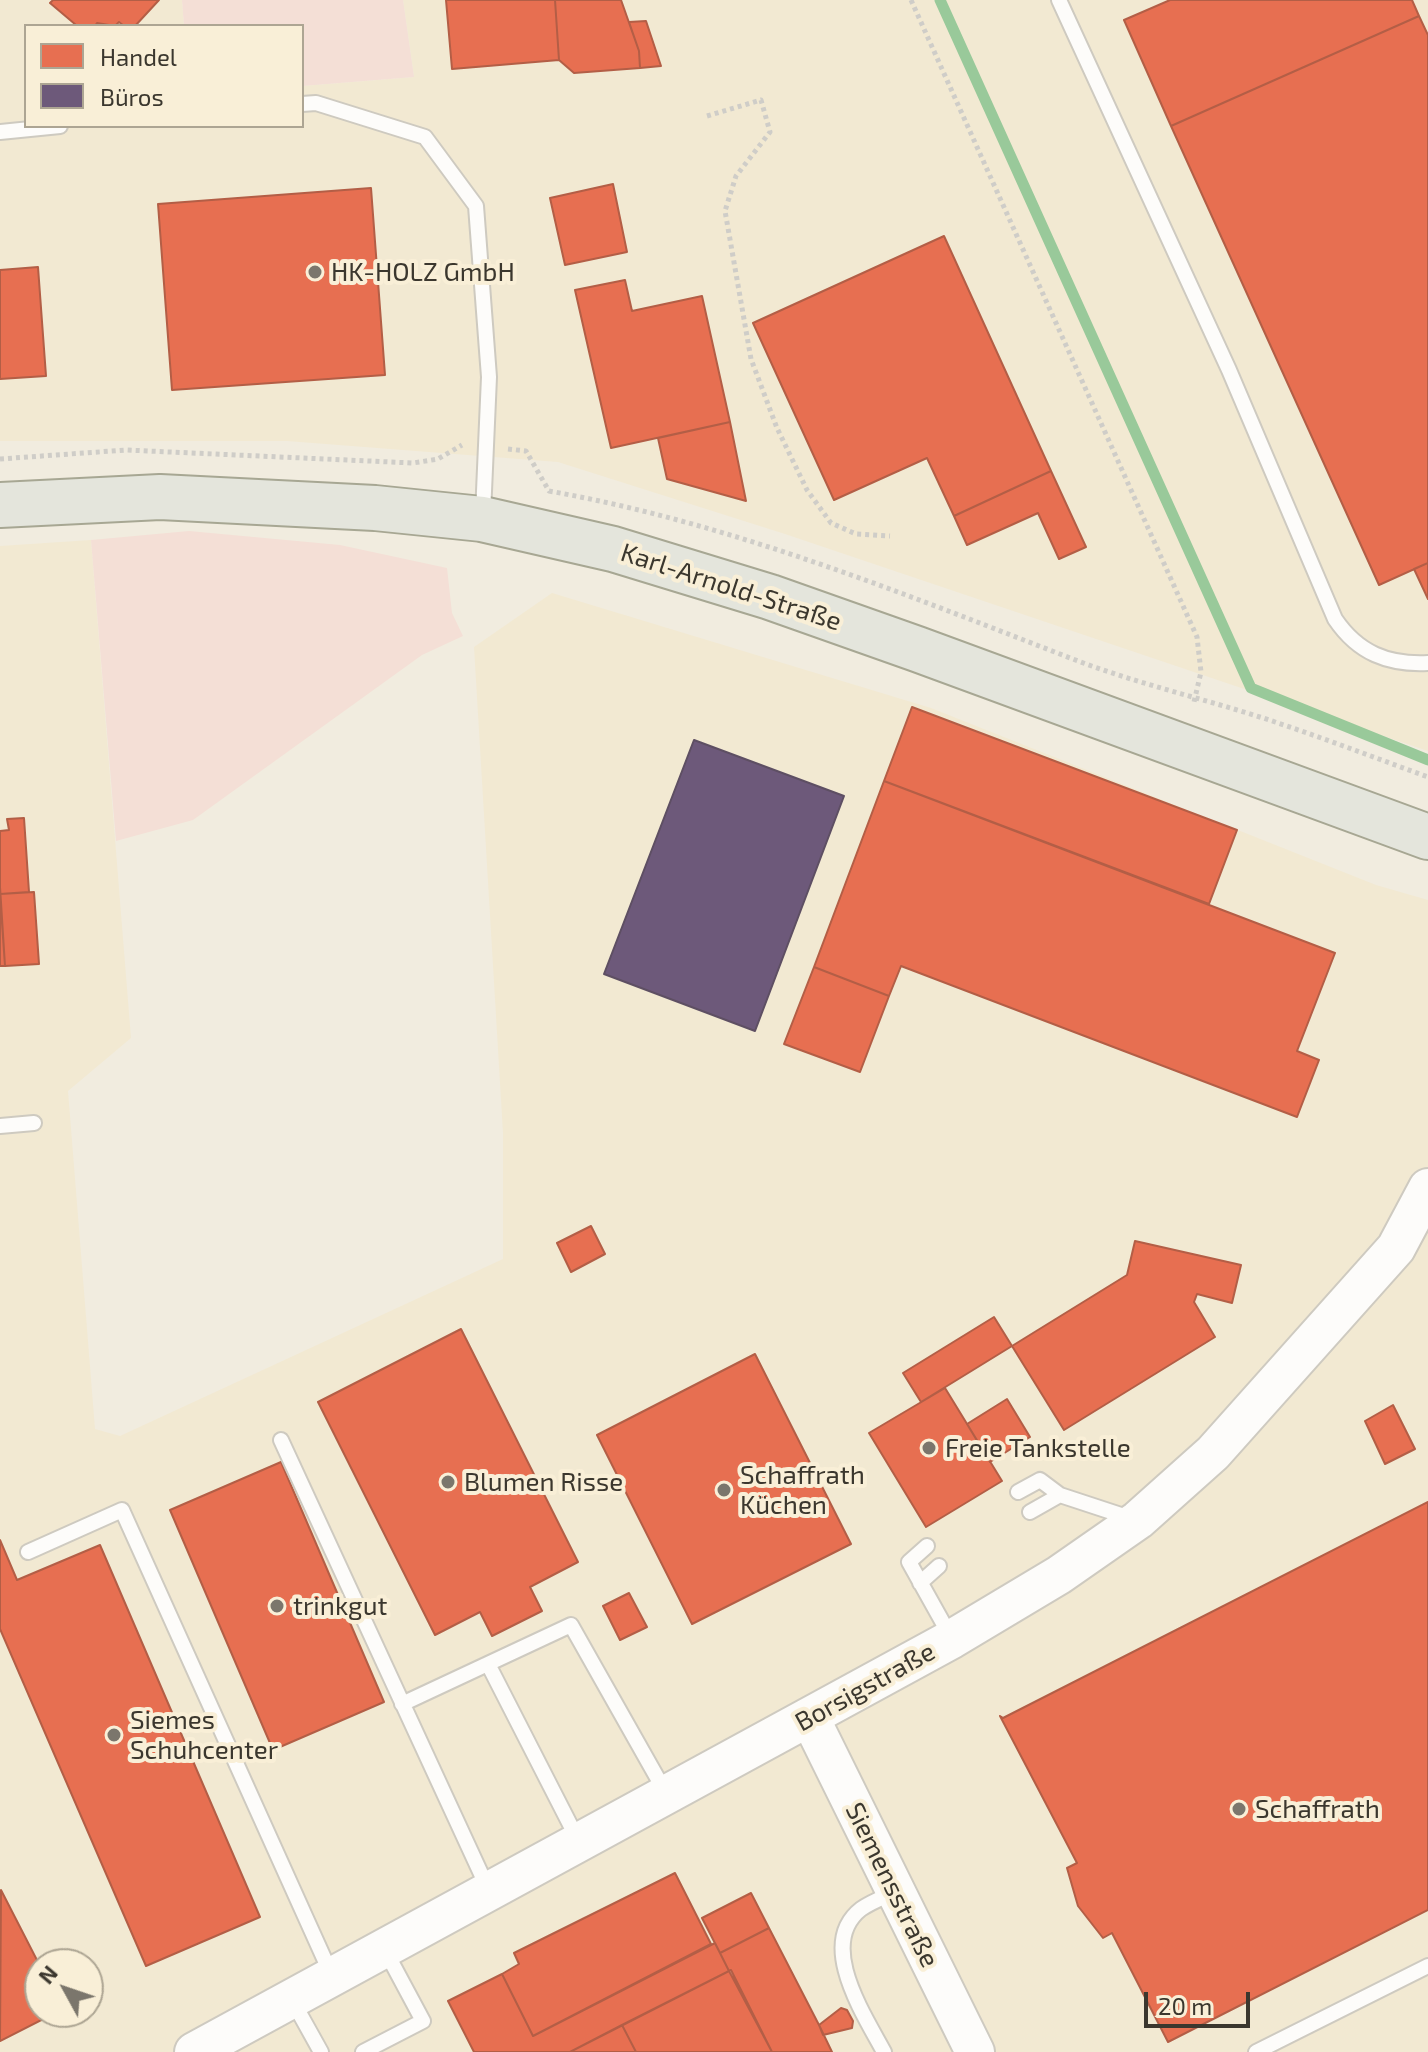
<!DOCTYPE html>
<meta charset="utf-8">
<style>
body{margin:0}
#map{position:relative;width:1428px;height:2052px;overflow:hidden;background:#f1ecdf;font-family:"Exo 2",sans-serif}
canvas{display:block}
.legend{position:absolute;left:24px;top:24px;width:280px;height:104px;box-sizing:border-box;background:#f9efd7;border:2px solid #ada593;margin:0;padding:10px 14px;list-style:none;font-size:24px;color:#3b372e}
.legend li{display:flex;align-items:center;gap:16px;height:40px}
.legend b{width:40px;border:2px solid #ada593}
.north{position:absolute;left:24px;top:1948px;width:80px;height:80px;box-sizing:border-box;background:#f9efd7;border:2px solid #ada593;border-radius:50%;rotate:310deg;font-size:22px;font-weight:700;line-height:32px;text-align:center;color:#3b372e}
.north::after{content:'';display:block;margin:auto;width:28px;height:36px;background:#7b766c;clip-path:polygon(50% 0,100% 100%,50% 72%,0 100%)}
.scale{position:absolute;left:1144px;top:1992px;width:106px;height:36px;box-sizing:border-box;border:4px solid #3b372e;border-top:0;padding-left:10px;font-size:24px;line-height:28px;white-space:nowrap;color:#3b372e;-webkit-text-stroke:6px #f9efd7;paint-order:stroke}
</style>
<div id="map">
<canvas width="1428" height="2052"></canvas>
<ul class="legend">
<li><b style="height:22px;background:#e76f51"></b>Handel</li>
<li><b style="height:22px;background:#6d597a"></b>Büros</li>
</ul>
<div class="north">N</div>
<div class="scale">20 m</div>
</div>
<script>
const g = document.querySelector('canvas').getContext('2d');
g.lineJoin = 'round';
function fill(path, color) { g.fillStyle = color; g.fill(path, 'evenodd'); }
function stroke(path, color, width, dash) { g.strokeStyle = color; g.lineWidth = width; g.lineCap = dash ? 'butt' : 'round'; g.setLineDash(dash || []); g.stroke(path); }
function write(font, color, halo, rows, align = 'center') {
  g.font = font + ' "Exo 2",sans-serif'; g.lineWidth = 8; g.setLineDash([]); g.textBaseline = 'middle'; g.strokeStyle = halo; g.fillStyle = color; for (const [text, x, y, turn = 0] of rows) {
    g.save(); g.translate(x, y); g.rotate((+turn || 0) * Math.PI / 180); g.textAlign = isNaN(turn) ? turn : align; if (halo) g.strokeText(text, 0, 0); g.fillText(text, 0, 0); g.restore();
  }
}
fill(new Path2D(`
 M 0,0 L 182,0 L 184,26 L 26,26 L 26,126 L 302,126 L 302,86 L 414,77 L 403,0 L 1428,0 L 1428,751 L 785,534 L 558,462 L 287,441 L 0,441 Z
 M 91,540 L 131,1038 L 68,1091 L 95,1429 L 120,1436 L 503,1259 L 503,1133 L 474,647 L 552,593 L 931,708 L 1376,885 L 1428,900 L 1428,2052 L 0,2052 L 0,546 ZM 40,1964 L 88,1964 L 88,2012 L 40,2012 Z`), '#f2e9d2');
fill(new Path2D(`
 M 182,0 L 403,0 L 414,77 L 302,86 L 302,26 L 184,26 Z
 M 189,531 L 340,545 L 447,568 L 452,613 L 463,636 L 422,655 L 193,820 L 116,841 L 91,540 Z`), '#f4dfd6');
const shops = new Path2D(`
 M 53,0 L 159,0 L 135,26 L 124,26 L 119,22 L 115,26 L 97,23 L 95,26 L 76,25 L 50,3 Z
 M 446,0 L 555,0 L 559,60 L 452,69 Z
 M 555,0 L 621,0 L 639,51 L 640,68 L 574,73 L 559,60 Z
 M 1170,0 L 1412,0 L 1419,16 L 1171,126 L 1124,20 Z
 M 1419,16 L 1428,35 L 1428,563 L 1379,585 L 1171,126 Z
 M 646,21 L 661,66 L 640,68 L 639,51 L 629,22 Z
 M 613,184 L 627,252 L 565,265 L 550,198 Z
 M 371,188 L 385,375 L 172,390 L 158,204 Z
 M 944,236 L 1051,471 L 954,516 L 927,458 L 834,500 L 753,323 Z
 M 38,267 L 46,376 L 0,379 L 0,270 Z
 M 625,280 L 632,311 L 702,296 L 730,422 L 611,448 L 575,290 Z
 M 730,422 L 746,501 L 667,479 L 658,438 Z
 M 1051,471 L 1086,547 L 1059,559 L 1038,513 L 967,545 L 954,516 Z
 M 1428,563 L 1428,599 L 1414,569 Z
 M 912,707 L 1237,830 L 1209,904 L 884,781 Z
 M 884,781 L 1335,953 L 1297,1051 L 1319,1060 L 1297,1117 L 901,966 L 889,996 L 814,967 Z
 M 24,818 L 29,892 L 0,894 L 0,831 L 9,830 L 7,819 Z
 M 0,887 L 5,966 L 0,966 Z
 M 34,892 L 39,964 L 5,966 L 0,894 Z
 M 814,967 L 889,996 L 860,1072 L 784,1044 Z
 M 591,1226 L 605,1254 L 571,1272 L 557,1243 Z
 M 1135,1241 L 1241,1265 L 1232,1303 L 1197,1294 L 1194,1302 L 1215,1337 L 1064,1430 L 1012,1346 L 1127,1275 Z
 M 994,1317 L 1012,1346 L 921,1402 L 903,1373 Z
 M 461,1329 L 578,1562 L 530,1587 L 542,1611 L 492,1636 L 480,1612 L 435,1635 L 318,1402 Z
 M 755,1354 L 851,1544 L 692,1624 L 597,1435 Z
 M 945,1388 L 1002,1481 L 926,1527 L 869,1433 Z
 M 1007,1399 L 1030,1437 L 990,1462 L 967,1424 Z
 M 1393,1405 L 1415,1449 L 1385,1464 L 1365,1421 Z
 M 281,1462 L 384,1702 L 273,1750 L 170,1510 Z
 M 1428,1502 L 1428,1910 L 1168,2042 L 1112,1933 L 1103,1938 L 1078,1906 L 1067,1868 L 1077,1863 L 1000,1716 L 1003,1718 Z
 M 0,1540 L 17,1580 L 100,1545 L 260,1917 L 146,1966 L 0,1629 Z
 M 629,1593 L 647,1627 L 620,1640 L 603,1606 Z
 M 675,1873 L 711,1944 L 533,2036 L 502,1974 L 519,1964 L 514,1953 Z
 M 1,1890 L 40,1966 L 40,2012 L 57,2012 L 0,2041 Z
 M 751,1893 L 769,1928 L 720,1953 L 702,1918 Z
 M 769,1928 L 819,2025 L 832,2052 L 772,2052 L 729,1971 L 720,1953 Z
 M 715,1943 L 729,1971 L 570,2052 L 474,2052 L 448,2001 L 502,1974 L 533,2036 Z
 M 731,1970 L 772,2052 L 636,2052 L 622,2025 Z
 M 841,2008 L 847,2010 L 853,2021 L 852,2028 L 823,2035 L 819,2025 Z
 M 622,2025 L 636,2052 L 570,2052 Z`);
fill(shops, '#e76f51');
stroke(shops, '#b35e46', 2);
const offices = new Path2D(`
 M 694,740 L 844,796 L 755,1031 L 604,974 Z`);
fill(offices, '#6d597a');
stroke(offices, '#5e4f63', 2);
stroke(new Path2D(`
 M 940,0 L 1251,688 L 1428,760`), '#99c99a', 11);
const lane = new Path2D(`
 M 1059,0 L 1229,370 L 1335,619 C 1358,653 1388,665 1428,663
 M 302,104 L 316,103 L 425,137 L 476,206 L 489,377 L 483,514
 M 0,132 L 60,126
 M 0,1126 L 34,1123
 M 281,1440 L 489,1891
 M 1018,1492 L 1040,1480 L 1060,1495 L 1133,1519
 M 1030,1512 L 1060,1495
 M 927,1546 L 909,1562 L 952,1639
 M 28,1552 L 122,1510 L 332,1976
 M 920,1583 L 939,1566
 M 488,1664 L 579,1842
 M 402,1704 L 571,1625 L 667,1795
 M 291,1998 L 321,2052
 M 363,2052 L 423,2021 L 385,1950
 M 884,2052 C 865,2016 816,1944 861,1909 C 871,1902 884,1897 895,1892
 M 1256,2052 L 1428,1966`);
const secondary = new Path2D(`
 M 810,1718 L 975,2052
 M 194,2052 L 952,1639 L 1059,1575 L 1138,1520 L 1213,1453 L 1396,1248 L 1428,1188`);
const primary = new Path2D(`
 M 0,505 L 160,497 L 375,508 L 482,519 L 613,549 L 770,597 L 917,649 L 1428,837`);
stroke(lane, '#cecac0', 18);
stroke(secondary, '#cecac0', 42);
stroke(primary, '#a7a793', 48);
stroke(new Path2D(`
 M 911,0 L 1197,637 L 1201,672 L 1194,702
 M 707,116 L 761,100 L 770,132 L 736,176 L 725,211 L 751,359 L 777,428 L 807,490 L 831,523 L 856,534 L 890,536
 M 508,449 L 526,451 L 549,491 C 734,524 904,594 1078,661 C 1139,684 1201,698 1263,718 C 1318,736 1373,757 1428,777
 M 0,459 L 126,450 L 413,463 L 438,459 L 462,445`), '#cfcdc8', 5, [4, 4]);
stroke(lane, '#fdfcfa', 14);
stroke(secondary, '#fdfcfa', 38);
stroke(primary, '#e4e5dc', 44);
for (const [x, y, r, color] of [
 [315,272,8,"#7b766c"],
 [929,1448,8,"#7b766c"],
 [448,1482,8,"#7b766c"],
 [724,1490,8,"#7b766c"],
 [277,1606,8,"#7b766c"],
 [114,1735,8,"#7b766c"],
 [1239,1809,8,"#7b766c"]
]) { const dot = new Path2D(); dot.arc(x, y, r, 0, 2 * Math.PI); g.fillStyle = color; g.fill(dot); stroke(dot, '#f9efd7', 3); }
write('26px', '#3b372e', '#f9efd7', [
 ["HK-HOLZ GmbH",331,272],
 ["Freie Tankstelle",945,1448],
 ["Schaffrath",740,1475],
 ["Küchen",740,1505],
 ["Blumen Risse",464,1482],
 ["trinkgut",293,1606],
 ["Siemes",130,1720],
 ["Schuhcenter",130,1750],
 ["Schaffrath",1255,1809]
], 'left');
write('26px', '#3b372e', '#f9efd7', [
 ["Karl-Arnold-Straße",731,587,18],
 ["Borsigstraße",865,1687,-29],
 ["Siemensstraße",892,1885,64]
]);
</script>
